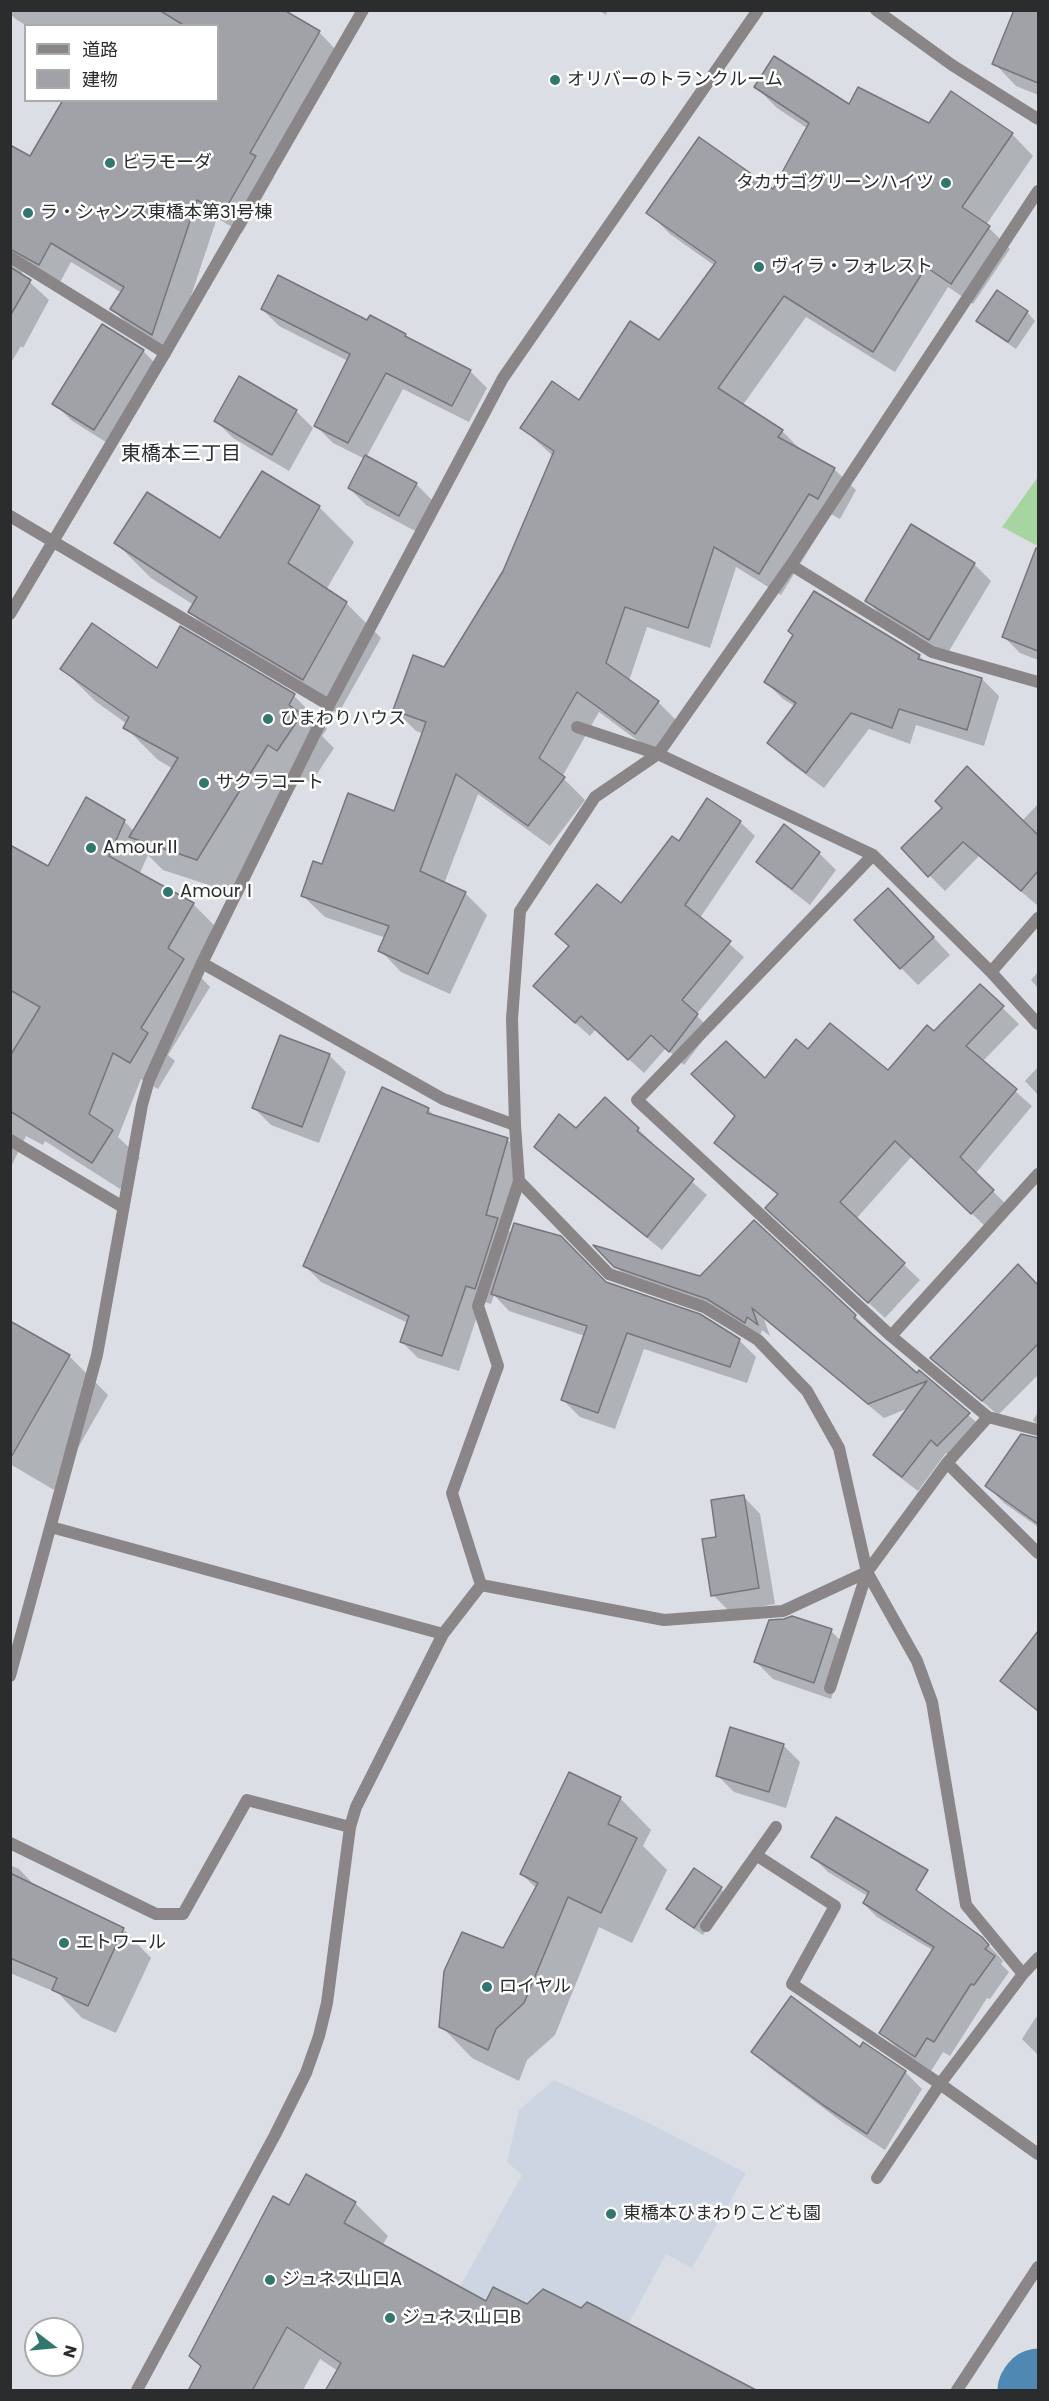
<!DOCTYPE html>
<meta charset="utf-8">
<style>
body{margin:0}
#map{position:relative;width:1049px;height:2401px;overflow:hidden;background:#dbdfe5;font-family:Poppins,"Noto Sans JP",sans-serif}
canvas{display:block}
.frame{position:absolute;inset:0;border:12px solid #2b2c2e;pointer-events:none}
.legend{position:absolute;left:24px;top:24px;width:195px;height:78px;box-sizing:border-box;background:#fff;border:2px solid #aaabab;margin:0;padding:8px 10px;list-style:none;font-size:18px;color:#2b2c2e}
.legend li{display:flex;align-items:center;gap:12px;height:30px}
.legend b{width:30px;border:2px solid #aaabab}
.north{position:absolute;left:24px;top:2317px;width:60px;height:60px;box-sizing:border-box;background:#fff;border:2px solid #aaabab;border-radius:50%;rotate:106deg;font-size:16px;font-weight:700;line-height:24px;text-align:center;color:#2b2c2e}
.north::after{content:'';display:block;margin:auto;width:21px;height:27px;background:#31776e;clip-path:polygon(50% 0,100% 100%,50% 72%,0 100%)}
</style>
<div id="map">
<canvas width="1049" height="2401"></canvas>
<div class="frame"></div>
<ul class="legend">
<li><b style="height:8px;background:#8a8687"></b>道路</li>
<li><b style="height:16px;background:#a1a1a8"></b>建物</li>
</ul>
<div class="north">N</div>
</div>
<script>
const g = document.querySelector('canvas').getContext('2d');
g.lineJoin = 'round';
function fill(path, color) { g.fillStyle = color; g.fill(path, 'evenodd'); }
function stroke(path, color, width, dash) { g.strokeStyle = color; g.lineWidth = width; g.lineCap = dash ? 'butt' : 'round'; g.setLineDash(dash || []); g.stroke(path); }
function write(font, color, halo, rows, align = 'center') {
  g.font = font + ' Poppins,"Noto Sans JP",sans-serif'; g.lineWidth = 5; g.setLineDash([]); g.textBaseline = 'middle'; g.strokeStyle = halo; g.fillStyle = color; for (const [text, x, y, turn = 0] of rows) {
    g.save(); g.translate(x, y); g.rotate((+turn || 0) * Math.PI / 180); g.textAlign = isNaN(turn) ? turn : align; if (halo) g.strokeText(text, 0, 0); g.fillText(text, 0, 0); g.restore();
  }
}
fill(new Path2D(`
 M 554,2080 L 651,2124 L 746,2173 L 692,2268 L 666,2254 L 593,2390 L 426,2348 L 522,2175 L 507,2162 L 519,2110 Z`), '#ced5e2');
fill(new Path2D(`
 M 1038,477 L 1038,546 L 1002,527 Z`), '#a7d5a2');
fill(new Path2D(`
 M 10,10 L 281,10 L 319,32 L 338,52 L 269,172 L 274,177 L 242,233 L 217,218 L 172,353 L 132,329 L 112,309 L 122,293 L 71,262 L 59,284 L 30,267 L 22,273 L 22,275 L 49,300 L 23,348 L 21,346 L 10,364 L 10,147 L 31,159 L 218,100 L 218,26 L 27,26 L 17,20 L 10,14 Z
 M 598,10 L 608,10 L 606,15 Z
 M 1015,10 L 1038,10 L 1038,95 L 1016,86 L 994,63 Z
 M 756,87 L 849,106 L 929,125 L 1012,134 L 1033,156 L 986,225 L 1010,249 L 973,304 L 948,287 L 895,372 L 806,317 L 742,406 L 782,431 L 803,452 L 834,469 L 856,490 L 840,519 L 831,514 L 781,595 L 736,567 L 710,648 L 647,627 L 629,681 L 658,702 L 680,724 L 657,755 L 599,712 L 562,777 L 585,800 L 550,846 L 478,794 L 444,884 L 465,893 L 487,915 L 450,994 L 401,972 L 380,950 L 386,938 L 325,917 L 303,896 L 323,866 L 395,813 L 424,734 L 416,731 L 395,710 L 444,669 L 505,572 L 553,456 L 522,428 L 580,402 L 659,342 L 715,266 L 670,234 L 648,212 L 773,192 L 807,128 L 777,108 Z
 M 262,309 L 368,322 L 405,335 L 410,341 L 470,371 L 487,388 L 469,422 L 403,389 L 366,458 L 416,484 L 433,501 L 417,532 L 366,505 L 349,488 L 365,459 L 333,443 L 316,426 L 348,361 L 279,326 Z
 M 1027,312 L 1035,321 L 1016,349 L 987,329 L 978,321 Z
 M 143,351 L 160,368 L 112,446 L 71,420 L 54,403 Z
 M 240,378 L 296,411 L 313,428 L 289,471 L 233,438 L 216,421 Z
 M 319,507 L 354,542 L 326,590 L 346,603 L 381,638 L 338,714 L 225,647 L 190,612 L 194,605 L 151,578 L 116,543 L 221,540 Z
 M 974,564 L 991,581 L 946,656 L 884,618 L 866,600 Z
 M 1028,572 L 1038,576 L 1038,660 L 1020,653 L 1003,636 Z
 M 795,635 L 919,656 L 927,663 L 982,679 L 999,696 L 984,746 L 916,725 L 910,744 L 869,729 L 824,788 L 786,760 L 769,743 L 796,707 L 783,699 L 766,682 Z
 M 62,668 L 157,670 L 294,696 L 327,729 L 322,736 L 334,748 L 311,783 L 302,777 L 230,892 L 163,870 L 148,855 L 139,875 L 193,904 L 221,932 L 197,973 L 210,987 L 168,1055 L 175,1061 L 158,1089 L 141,1079 L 118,1137 L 140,1158 L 120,1189 L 45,1141 L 43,1145 L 26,1136 L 10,1169 L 10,856 L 49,868 L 124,821 L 134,831 L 173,769 L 158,760 L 125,727 L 127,724 L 95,701 Z
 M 1038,804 L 1037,905 L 979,856 L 945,891 L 903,849 L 1022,821 Z
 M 740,822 L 755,836 L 700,918 L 744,957 L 696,1015 L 711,1030 L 684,1065 L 666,1048 L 644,1073 L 596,1029 L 590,1036 L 549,1000 L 570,947 L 557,934 L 621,905 L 679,843 Z
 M 784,826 L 819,853 L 836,870 L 810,905 L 775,878 L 758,861 Z
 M 905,907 L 950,955 L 918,985 L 901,968 Z
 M 1038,972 L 1038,988 L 1031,980 Z
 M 980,986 L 1019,1024 L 982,1062 L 1032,1106 L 975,1174 L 1009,1207 L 988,1229 L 912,1156 L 856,1219 L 920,1280 L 885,1318 L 783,1224 L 779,1196 L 732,1159 L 716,1143 L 765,1080 L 809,1051 L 888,1072 L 934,1033 Z
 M 329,1055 L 346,1072 L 319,1143 L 271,1125 L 254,1108 Z
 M 1038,1067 L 1038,1095 L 1025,1081 Z
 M 605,1099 L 638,1129 L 653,1143 L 651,1145 L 707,1195 L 662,1250 L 550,1161 L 536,1147 L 577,1130 Z
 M 428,1109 L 437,1118 L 507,1139 L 523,1155 L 503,1225 L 512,1234 L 605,1283 L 739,1340 L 756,1357 L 747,1383 L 644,1349 L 615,1429 L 580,1417 L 563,1400 L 585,1336 L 509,1311 L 494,1295 L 491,1304 L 482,1301 L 459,1371 L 418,1358 L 402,1342 L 408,1323 L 321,1282 L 305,1266 Z
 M 598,1248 L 700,1278 L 855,1316 L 870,1331 L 868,1332 L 917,1375 L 919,1372 L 983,1428 L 953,1459 L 946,1453 L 918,1491 L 889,1469 L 875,1454 L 909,1408 L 884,1418 L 764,1319 L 770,1336 L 762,1330 L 760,1336 L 630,1281 Z
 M 1018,1266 L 1038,1286 L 1038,1375 L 998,1415 L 932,1358 Z
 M 10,1323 L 69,1356 L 108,1395 L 54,1490 L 10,1464 Z
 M 1038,1412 L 1038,1425 L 1033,1420 Z
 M 1038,1439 L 1038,1527 L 1004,1503 L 987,1486 Z
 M 743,1496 L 760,1514 L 775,1604 L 730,1612 L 713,1595 L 718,1538 Z
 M 831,1631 L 848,1648 L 831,1699 L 773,1679 L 756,1662 Z
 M 1036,1637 L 1038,1639 L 1038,1706 L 1036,1709 L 1002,1681 Z
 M 783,1745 L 800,1762 L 786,1808 L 734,1792 L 717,1775 Z
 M 620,1798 L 651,1830 L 643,1846 L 667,1870 L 632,1943 L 599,1927 L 555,2035 L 527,2060 L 519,2081 L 472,2058 L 441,2026 L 503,1950 L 537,1889 L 522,1874 Z
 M 813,1857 L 912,1890 L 981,1938 L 997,1954 L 1003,1961 L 1001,1964 L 1009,1972 L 990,1999 L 987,1998 L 950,2056 L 943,2052 L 931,2071 L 897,2048 L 881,2033 L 934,1951 L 877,1917 L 862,1902 L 869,1897 L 828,1872 Z
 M 10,1865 L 19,1869 L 36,1887 L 123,1929 L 151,1958 L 116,2033 L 82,2018 L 58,1993 L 10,1973 Z
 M 721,1889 L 729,1897 L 703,1935 L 676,1917 L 668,1909 Z
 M 1036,2017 L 1038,2019 L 1038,2055 L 1022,2039 Z
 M 863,2044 L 905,2072 L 922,2089 L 885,2150 L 842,2122 L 770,2068 L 753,2051 L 860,2049 Z
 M 355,2203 L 388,2236 L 382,2246 L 487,2303 L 527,2306 L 338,2371 L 320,2359 L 303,2390 L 190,2390 L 202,2368 L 191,2356 L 290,2206 Z`), '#0003');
stroke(new Path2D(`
 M 1035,2390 L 1038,2386`), '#5088b4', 75);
const building = new Path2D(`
 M 159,10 L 284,10 L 320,31 L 250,153 L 256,156 L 222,215 L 197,200 L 152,335 L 110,309 L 124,287 L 51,243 L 39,265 L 10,249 L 10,145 L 30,156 L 63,100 L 218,100 L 218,26 L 185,26 Z
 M 1014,10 L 1038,10 L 1038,83 L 992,64 Z
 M 774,56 L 849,104 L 858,87 L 929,123 L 951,91 L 1013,133 L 962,207 L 990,226 L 951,284 L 926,267 L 873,352 L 784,296 L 718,388 L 783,430 L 778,437 L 835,468 L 818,499 L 809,494 L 759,574 L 714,547 L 688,628 L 625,607 L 606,663 L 659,701 L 635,734 L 577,692 L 539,758 L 565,777 L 528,826 L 456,774 L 420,871 L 466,892 L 428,974 L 378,951 L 389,926 L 301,896 L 313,861 L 322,864 L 348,793 L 394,811 L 426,722 L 393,710 L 413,655 L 444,667 L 503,571 L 554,451 L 520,428 L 552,381 L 579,400 L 630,321 L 659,340 L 716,262 L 646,213 L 699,137 L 773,189 L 809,123 L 754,87 Z
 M 10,267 L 31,280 L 10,316 Z
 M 278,275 L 367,320 L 370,315 L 406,334 L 405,336 L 471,370 L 452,406 L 386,373 L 348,443 L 314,426 L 350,354 L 261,309 Z
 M 997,290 L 1028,311 L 1008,342 L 976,321 Z
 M 102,324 L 144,350 L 94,430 L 52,404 Z
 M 239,376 L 297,410 L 272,455 L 214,421 Z
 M 365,455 L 417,483 L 399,516 L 348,488 Z
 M 262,471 L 320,506 L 288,563 L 347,602 L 303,680 L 188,612 L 197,597 L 114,543 L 147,492 L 220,538 Z
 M 911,524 L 975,563 L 929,640 L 865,601 Z
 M 1036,548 L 1038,548 L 1038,651 L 1002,637 Z
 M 814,591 L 920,655 L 918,659 L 982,678 L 967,730 L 899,709 L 892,728 L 851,713 L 806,773 L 767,743 L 796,703 L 764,682 L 793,635 L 788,631 Z
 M 92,623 L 157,668 L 180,626 L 295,694 L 289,705 L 302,714 L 277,751 L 268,745 L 197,860 L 129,837 L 178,758 L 123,728 L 129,717 L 60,669 Z
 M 967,766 L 1038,835 L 1038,871 L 1021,891 L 963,842 L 928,877 L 901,848 L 942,808 L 935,801 Z
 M 86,797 L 125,820 L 109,856 L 194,903 L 168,948 L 184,959 L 141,1028 L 148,1033 L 130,1063 L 113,1053 L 89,1114 L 113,1130 L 92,1163 L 10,1111 L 10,1056 L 40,1007 L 10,990 L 10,845 L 48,866 Z
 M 707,798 L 741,821 L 685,905 L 731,941 L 682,1000 L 698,1014 L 669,1052 L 651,1035 L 628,1060 L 581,1016 L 575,1023 L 533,986 L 569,946 L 555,934 L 597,884 L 621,903 L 672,836 L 679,841 Z
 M 784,824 L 820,852 L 792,889 L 756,862 Z
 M 888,888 L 934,937 L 900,969 L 854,920 Z
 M 980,984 L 1004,1006 L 966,1046 L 1017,1089 L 960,1157 L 994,1190 L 971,1214 L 895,1141 L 840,1202 L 905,1263 L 868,1303 L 765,1208 L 778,1194 L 714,1143 L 735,1116 L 691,1074 L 726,1041 L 765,1078 L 796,1039 L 808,1049 L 830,1023 L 888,1070 L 927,1025 L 934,1031 Z
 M 280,1035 L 330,1054 L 302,1127 L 252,1108 Z
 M 382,1087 L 429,1108 L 427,1113 L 508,1138 L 486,1215 L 498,1218 L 475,1289 L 466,1286 L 442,1356 L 400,1342 L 409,1316 L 303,1266 Z
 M 605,1097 L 639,1128 L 637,1131 L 694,1179 L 647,1237 L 534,1147 L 559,1114 L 576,1128 Z
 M 754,1220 L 856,1315 L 854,1318 L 917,1373 L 919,1370 L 970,1413 L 937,1446 L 931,1440 L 902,1477 L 873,1455 L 927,1381 L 868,1404 L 752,1308 L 758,1325 L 747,1317 L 745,1323 L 707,1299 L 614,1267 L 593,1245 L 700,1276 Z
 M 514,1223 L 561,1236 L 606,1282 L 700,1314 L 740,1339 L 730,1367 L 627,1333 L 598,1413 L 561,1400 L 587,1326 L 491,1294 Z
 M 1018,1264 L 1038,1285 L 1038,1344 L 982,1401 L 930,1358 Z
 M 10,1321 L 70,1355 L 10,1459 Z
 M 1021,1434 L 1038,1438 L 1038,1524 L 985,1486 Z
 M 744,1495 L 759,1588 L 711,1596 L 702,1539 L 716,1537 L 711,1500 Z
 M 792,1616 L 832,1629 L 814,1683 L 754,1662 L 769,1620 L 784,1619 Z
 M 1038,1631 L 1038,1711 L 1000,1681 Z
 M 730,1727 L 784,1744 L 769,1792 L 716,1776 Z
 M 569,1772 L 621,1797 L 608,1824 L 637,1838 L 601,1913 L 568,1897 L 524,2003 L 496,2029 L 488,2050 L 439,2027 L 444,1971 L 462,1932 L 503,1948 L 538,1883 L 520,1874 Z
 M 836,1817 L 928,1870 L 916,1890 L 982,1937 L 989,1945 L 985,1949 L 995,1956 L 974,1985 L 971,1984 L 934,2042 L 927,2038 L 915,2057 L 879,2033 L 934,1947 L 863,1903 L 869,1892 L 811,1857 Z
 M 694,1868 L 722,1887 L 694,1928 L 666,1909 Z
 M 10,1873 L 124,1928 L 88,2006 L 52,1990 L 57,1978 L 10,1958 Z
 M 791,1996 L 860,2047 L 863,2042 L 906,2071 L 867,2134 L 823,2105 L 751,2052 Z
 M 306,2174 L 356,2202 L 344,2223 L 486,2301 L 493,2287 L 527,2304 L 543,2289 L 581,2308 L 587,2302 L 758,2391 L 325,2391 L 341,2363 L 287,2327 L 252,2391 L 188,2391 L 201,2366 L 189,2356 L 273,2196 L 289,2205 Z`);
fill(building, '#a1a1a8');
stroke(building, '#75757b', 1.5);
stroke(new Path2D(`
 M 10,257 L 165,353
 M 791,565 L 932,652 L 1038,682
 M 577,727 L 658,754 L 873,855 L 991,972 L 1038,1024
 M 873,855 L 637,1100 L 891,1336 L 988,1417 L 1038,1430
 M 202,963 L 443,1099 L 515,1125
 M 991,972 L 1038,918
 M 519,1181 L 609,1274 L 704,1307 L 758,1340 L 807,1391 L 839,1448 L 867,1572 L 830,1688
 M 891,1336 L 1038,1174
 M 988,1417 L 947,1463 L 867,1572 L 917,1661 L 932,1702 L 966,1905 L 1023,1974
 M 947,1463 L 1038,1553
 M 481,1585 L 664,1620 L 783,1611 L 867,1572
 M 10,1843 L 156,1914 L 183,1914 L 247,1800 L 350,1827
 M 756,1855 L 835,1906 L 792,1984 L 940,2084 L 1038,2154
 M 706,1926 L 776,1827
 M 877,2178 L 940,2084 L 1023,1974 L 1038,1958`), '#8a8687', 12);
stroke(new Path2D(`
 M 876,10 L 952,65 L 1038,119
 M 10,516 L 329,705
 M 10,614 L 165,353 L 363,10
 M 10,1140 L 123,1207
 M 51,1527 L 443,1634
 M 10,1676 L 97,1355 L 142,1105 L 149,1080 L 202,963 L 329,705 L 503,378 L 758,10
 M 137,2390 L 275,2135 L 306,2073 L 319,2036 L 327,2003 L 350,1827 L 356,1807 L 443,1634 L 481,1585 L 452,1493 L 498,1366 L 478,1306 L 519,1181 L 515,1125 L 512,1019 L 520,911 L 595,797 L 658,754 L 791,565 L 1038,191
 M 957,2390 L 1038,2267`), '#8a8687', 12);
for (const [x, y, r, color] of [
 [555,80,6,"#31776e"],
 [110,163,6,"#31776e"],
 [946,183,6,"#31776e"],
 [28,213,6,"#31776e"],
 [759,267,6,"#31776e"],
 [268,719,6,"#31776e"],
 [204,783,6,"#31776e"],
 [91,848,6,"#31776e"],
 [168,892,6,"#31776e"],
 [64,1943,6,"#31776e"],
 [487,1987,6,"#31776e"],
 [611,2214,6,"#31776e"],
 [270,2280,6,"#31776e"],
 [390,2318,6,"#31776e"]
]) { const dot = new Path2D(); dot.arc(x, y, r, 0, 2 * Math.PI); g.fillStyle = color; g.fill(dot); stroke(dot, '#fff', 2); }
write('18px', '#2b2c2e', '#fff', [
 ["オリバーのトランクルーム",567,80],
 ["ビラモーダ",122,163],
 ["タカサゴグリーンハイツ",934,183,"right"],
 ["ラ・シャンス東橋本第31号棟",40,213],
 ["ヴィラ・フォレスト",771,267],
 ["ひまわりハウス",280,719],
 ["サクラコート",216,783],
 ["AmourⅡ",103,848],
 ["AmourⅠ",180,892],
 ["エトワール",76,1943],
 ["ロイヤル",499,1987],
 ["東橋本ひまわりこども園",623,2214],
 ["ジュネス山口A",282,2280],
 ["ジュネス山口B",402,2318]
], 'left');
write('20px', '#2a2d31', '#fff', [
 ["東橋本三丁目",181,455]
]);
</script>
